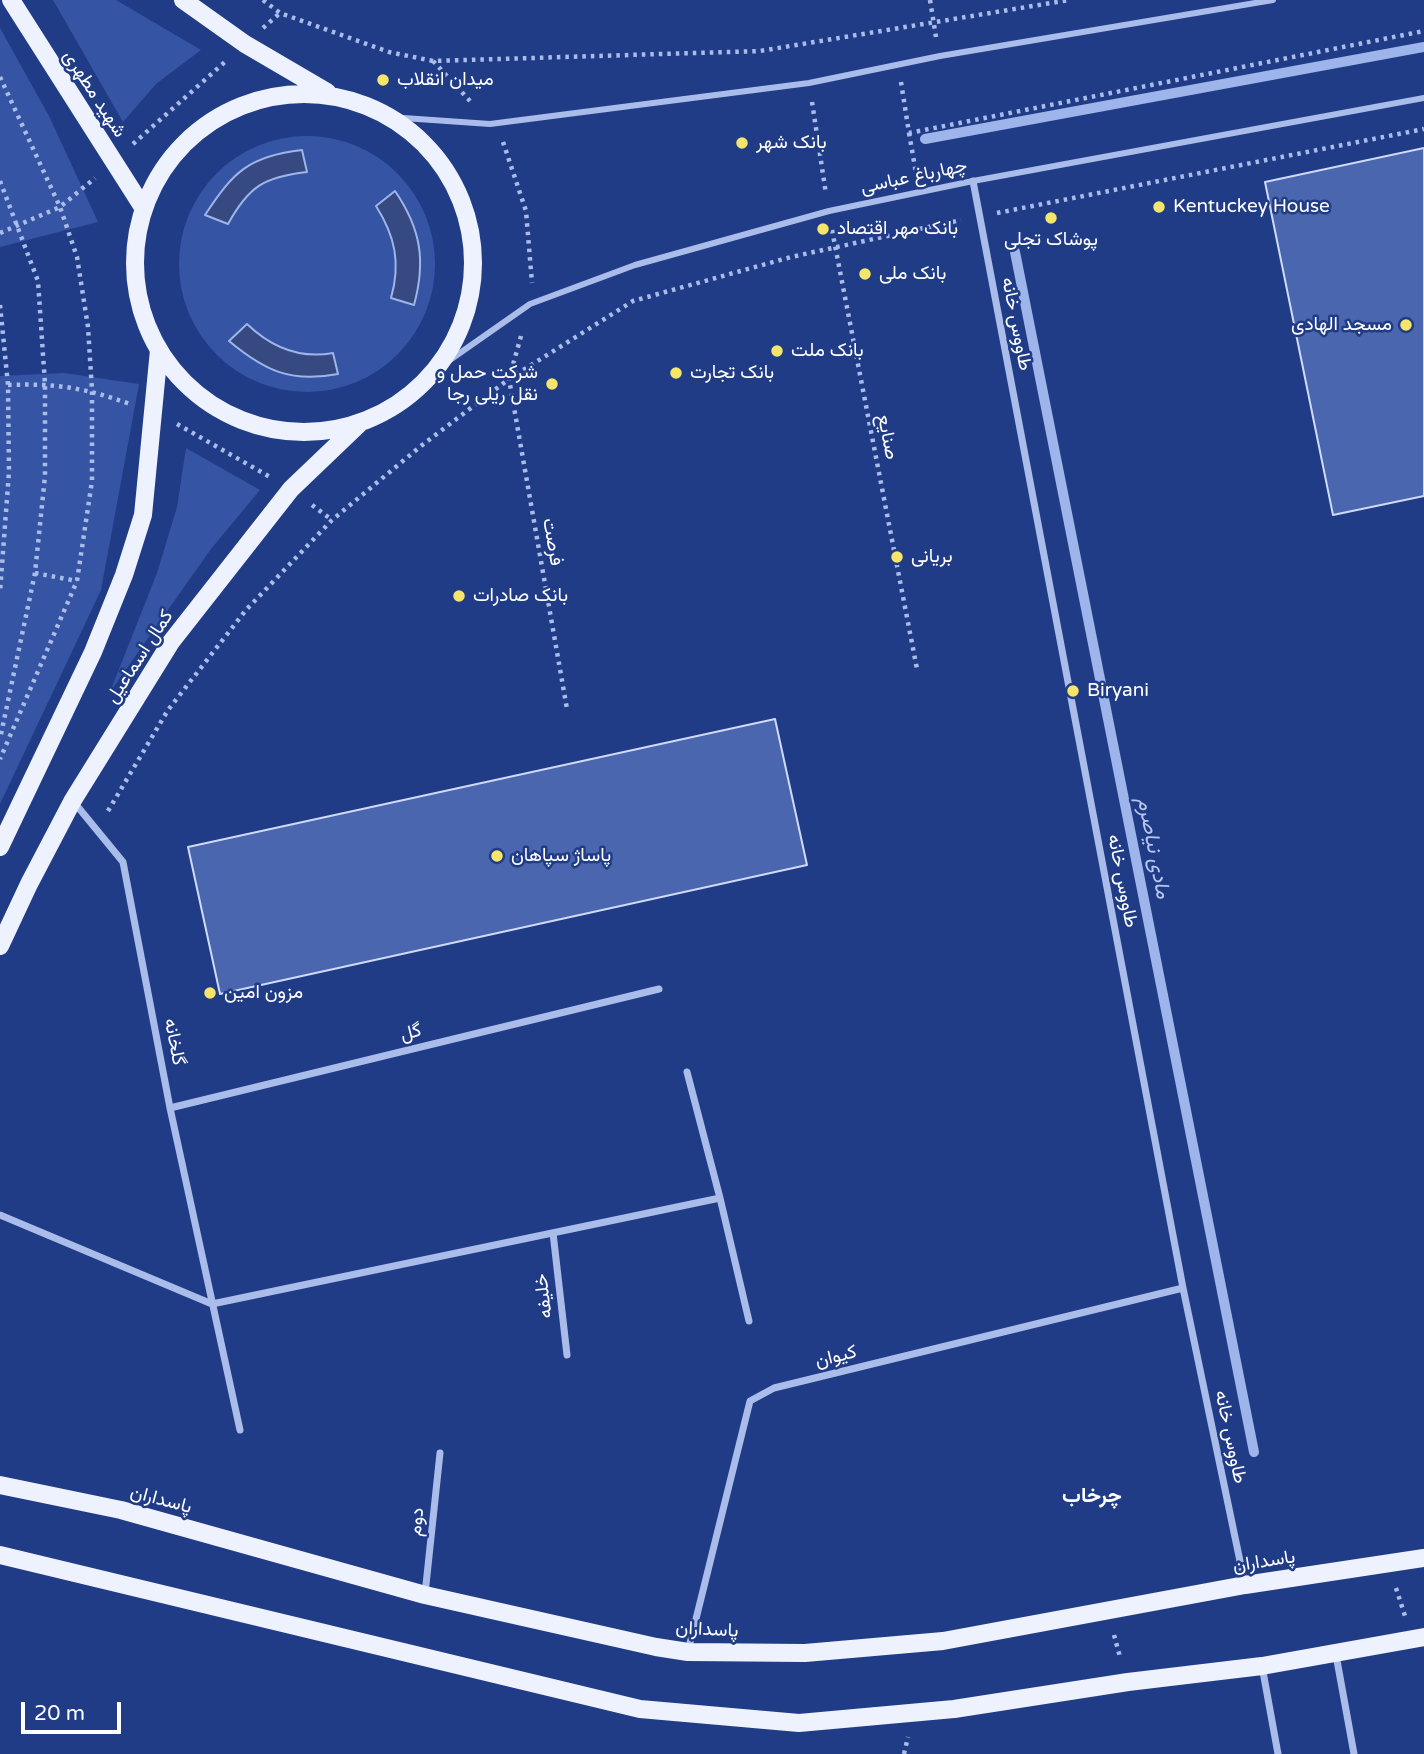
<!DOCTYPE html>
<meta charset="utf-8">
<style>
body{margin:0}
#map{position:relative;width:1424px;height:1754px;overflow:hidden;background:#213c86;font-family:"Varela Round",sans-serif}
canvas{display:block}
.scale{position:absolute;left:21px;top:1702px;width:100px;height:32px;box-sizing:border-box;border:4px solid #fff;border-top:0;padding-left:9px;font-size:21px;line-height:24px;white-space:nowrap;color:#fff;-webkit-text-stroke:5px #213c86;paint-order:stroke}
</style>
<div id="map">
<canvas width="1424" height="1754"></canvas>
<div class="scale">20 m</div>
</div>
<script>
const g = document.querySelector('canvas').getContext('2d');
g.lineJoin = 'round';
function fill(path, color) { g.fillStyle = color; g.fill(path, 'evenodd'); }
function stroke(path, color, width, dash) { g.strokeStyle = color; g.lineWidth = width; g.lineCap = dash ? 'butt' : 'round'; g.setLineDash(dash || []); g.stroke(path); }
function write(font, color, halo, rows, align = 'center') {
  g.font = font + ' "Varela Round",Vazirmatn,sans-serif'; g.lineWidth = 5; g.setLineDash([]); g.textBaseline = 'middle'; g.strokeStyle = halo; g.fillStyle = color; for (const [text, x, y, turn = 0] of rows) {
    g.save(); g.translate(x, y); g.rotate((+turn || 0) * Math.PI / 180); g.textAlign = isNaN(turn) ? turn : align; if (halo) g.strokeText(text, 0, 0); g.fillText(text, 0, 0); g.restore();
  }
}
fill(new Path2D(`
 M 53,0 L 116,0 L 201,50 L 156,84 L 123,122 Z
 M 0,28 L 49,116 L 98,222 L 0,247 Z
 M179 264a128 128 0 1 1 256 0a128 128 0 1 1-256 0Z
 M 64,373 L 139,384 L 101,590 L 0,804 L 0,376 Z
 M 186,448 L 260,490 L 211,549 L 110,692 L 157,573 L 177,507 Z`), '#3554a3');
const water = new Path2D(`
 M 302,150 L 307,172 C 264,177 249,186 228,224 L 205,215 C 233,172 249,156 302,150 Z
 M 395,191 C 421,229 426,261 414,305 L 391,298 C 401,263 395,236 376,206 Z
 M 247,324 C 271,347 300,359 333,353 L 338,374 C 291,383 265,371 229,341 Z`);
fill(water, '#364a81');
stroke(water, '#9eb5eb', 2);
stroke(new Path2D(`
 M 925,139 L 1424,47
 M 1015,252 L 1254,1452`), '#9eb5eb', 10);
const building = new Path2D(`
 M 1424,148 L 1424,496 L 1333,515 L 1265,182 Z
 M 775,719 L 807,865 L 220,994 L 188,847 Z`);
fill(building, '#4a66ae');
stroke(building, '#cfdaf7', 2);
stroke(new Path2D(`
 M 263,0 L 280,13 L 389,52 L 433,61 L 760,51 L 1069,0
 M 930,0 L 936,37
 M 263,28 L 280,13
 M 433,61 L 471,102
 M 0,77 L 60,207 L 77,257 L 88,327 L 92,390 L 92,481 L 77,581 L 0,759
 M 901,82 L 909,133 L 1424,31
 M 812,102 L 826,194
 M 909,133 L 916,173
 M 503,142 L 526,211 L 532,283
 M 133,144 L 226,61
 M 0,181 L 38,281 L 45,384 L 45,476 L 35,573 L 0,739
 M 997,213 L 1424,129
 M 832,230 L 917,669
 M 0,233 L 60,207 L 95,178
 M 0,305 L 8,385 L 9,472 L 0,592
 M 521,336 L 509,379 L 567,709
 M 8,385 C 56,383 85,388 130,404
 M 177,424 L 270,477
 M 312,505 L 332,520
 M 35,573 L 77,581
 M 108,811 L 168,710 L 246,610 L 332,520 L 421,446 L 509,379 L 633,301 L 791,257 L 961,220
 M 1396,1588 L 1405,1616
 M 1114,1635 L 1120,1657
 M 904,1754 L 908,1737`), '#aabcea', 4.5, [3.5, 5]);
stroke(new Path2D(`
 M 389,117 L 490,124 L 809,83 L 940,56 L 1273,0
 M 437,369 L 530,304 L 635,265 L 829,211 L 973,181 L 1424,98`), '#aabcea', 6);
stroke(new Path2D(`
 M 973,181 L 1183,1288 L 1245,1585
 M 73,801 L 123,862 L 170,1108 L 240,1430
 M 687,1072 L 720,1198 L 749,1321
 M 170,1108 L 659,989
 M 0,1215 L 212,1304 L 720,1198
 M 553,1233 L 567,1355
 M 425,1594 L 440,1453
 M 688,1651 L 750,1401 L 774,1388 L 1183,1288
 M 1336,1655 L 1354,1754
 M 1262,1666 L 1278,1754`), '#aabcea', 7);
stroke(new Path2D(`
 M 11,0 L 144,209
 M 183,0 L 245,44 L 327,92
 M135 263a169 169 0 1 1 338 0a169 169 0 1 1-338 0Z
 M 0,847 L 93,652 L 124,575 L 143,515 L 159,350
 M 0,946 L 29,884 L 73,800 L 171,642 L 291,489 L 359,424
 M 0,1485 L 121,1510 L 425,1595 L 656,1647 L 688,1652 L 805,1653 L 943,1641 L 1245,1585 L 1424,1558
 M 0,1555 L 640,1709 L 799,1723 L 954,1709 L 1128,1682 L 1262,1666 L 1424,1637`), '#eef1fe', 18);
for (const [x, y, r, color] of [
 [383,80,7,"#f6e56b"],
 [742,143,7,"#f6e56b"],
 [1159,207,7,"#f6e56b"],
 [1051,218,7,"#f6e56b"],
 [823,229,7,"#f6e56b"],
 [865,274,7,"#f6e56b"],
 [1406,325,7,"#f6e56b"],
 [777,351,7,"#f6e56b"],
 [676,373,7,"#f6e56b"],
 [552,384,7,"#f6e56b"],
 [897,557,7,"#f6e56b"],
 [459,596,7,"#f6e56b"],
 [1073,691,7,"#f6e56b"],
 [497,856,7,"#f6e56b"],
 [210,993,7,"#f6e56b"]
]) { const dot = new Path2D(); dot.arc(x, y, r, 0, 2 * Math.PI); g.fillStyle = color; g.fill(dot); stroke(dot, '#213c86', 2.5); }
write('19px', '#fff', '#213c86', [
 ["میدان انقلاب",397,80],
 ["بانک شهر",756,143],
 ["Kentuckey House",1173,207],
 ["بانک مهر اقتصاد",837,229],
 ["پوشاک تجلی",1051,240,"center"],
 ["بانک ملی",879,274],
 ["مسجد الهادی",1392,325,"right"],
 ["بانک ملت",791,351],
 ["شرکت حمل و",538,373,"right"],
 ["نقل ریلی رجا",538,395,"right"],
 ["بانک تجارت",690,373],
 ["بریانی",911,557],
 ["بانک صادرات",473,596],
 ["Biryani",1087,691],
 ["پاساژ سپاهان",511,856],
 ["مزون امین",224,993]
], 'left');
write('19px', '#fff', '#213c86', [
 ["شهید مطهری",94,94,57],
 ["چهارباغ عباسی",914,177,-12],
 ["طاووس خانه",1016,324,79],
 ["صنایع",887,437,79],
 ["فرصت",552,542,80],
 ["کمال اسماعیل",140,657,-57],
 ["طاووس خانه",1122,881,79],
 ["گل",411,1033,-14],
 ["گلخانه",174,1042,79],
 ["خلیفه",544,1296,-97],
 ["کیوان",836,1357,-14],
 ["طاووس خانه",1230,1437,78],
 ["پاسداران",161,1500,15],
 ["دوم",417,1522,-84],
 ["پاسداران",1264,1562,-9],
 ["پاسداران",707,1630,3]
]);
write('italic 21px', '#b6c7f1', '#213c86', [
 ["مادی نیاصرم",1153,848,79]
]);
write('bold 21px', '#fff', '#213c86', [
 ["چرخاب",1092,1496]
]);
</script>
